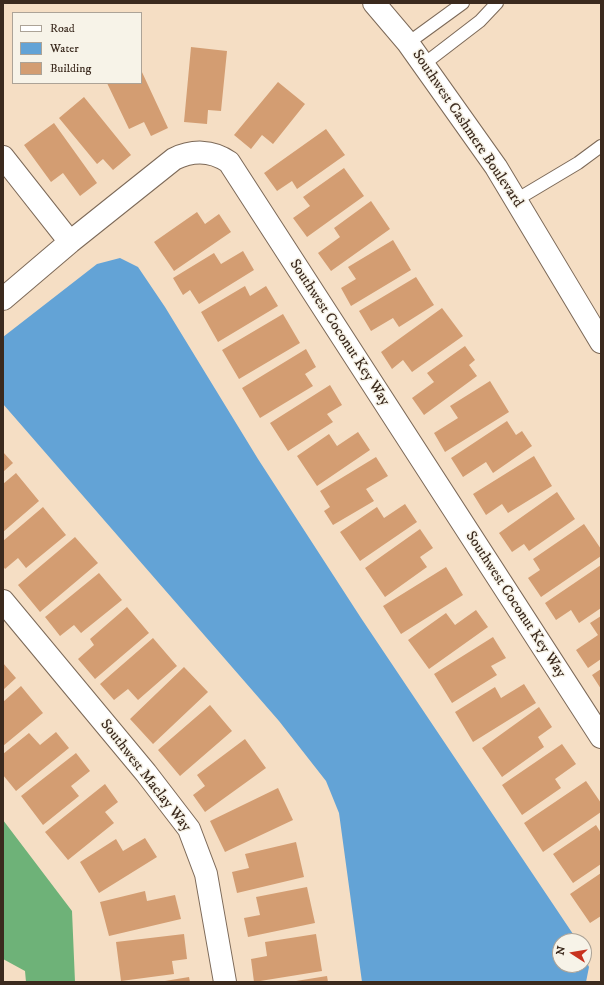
<!DOCTYPE html>
<style>
body{margin:0}
#map{position:relative;width:604px;height:985px;overflow:hidden;background:#f5dec4;font-family:"IM FELL DW Pica",serif}
canvas{display:block}
.frame{position:absolute;inset:0;border:4px solid #3b2a1e;pointer-events:none}
.legend{position:absolute;left:12px;top:12px;width:130px;height:72px;box-sizing:border-box;background:#f7f3e8;border:1px solid #aca397;margin:0;padding:5px 7px;list-style:none;font-size:12px;color:#3b2a1e}
.legend li{display:flex;align-items:center;gap:8px;height:20px}
.legend b{width:20px;border:1px solid #aca397}
.north{position:absolute;left:552px;top:933px;width:40px;height:40px;box-sizing:border-box;background:#f7f3e8;border:1px solid #aca397;border-radius:50%;rotate:282deg;font-size:11px;font-weight:700;line-height:16px;text-align:center;color:#3b2a1e}
.north::after{content:'';display:block;margin:auto;width:14px;height:18px;background:#c8321e;clip-path:polygon(50% 0,100% 100%,50% 72%,0 100%)}
</style>
<div id="map">
<canvas width="604" height="985"></canvas>
<div class="frame"></div>
<ul class="legend">
<li><b style="height:5px;background:#fff"></b>Road</li>
<li><b style="height:11px;background:#63a3d6"></b>Water</li>
<li><b style="height:11px;background:#d39d72"></b>Building</li>
</ul>
<div class="north">N</div>
</div>
<script>
const g = document.querySelector('canvas').getContext('2d');
g.lineJoin = 'round';
function fill(path, color) { g.fillStyle = color; g.fill(path, 'evenodd'); }
function stroke(path, color, width, dash) { g.strokeStyle = color; g.lineWidth = width; g.lineCap = dash ? 'butt' : 'round'; g.setLineDash(dash || []); g.stroke(path); }
function write(font, color, halo, rows, align = 'center') {
  g.font = font + ' "IM FELL DW Pica",serif'; g.lineWidth = 3; g.setLineDash([]); g.textBaseline = 'middle'; g.strokeStyle = halo; g.fillStyle = color; for (const [text, x, y, turn = 0] of rows) {
    g.save(); g.translate(x, y); g.rotate((+turn || 0) * Math.PI / 180); g.textAlign = isNaN(turn) ? turn : align; if (halo) g.strokeText(text, 0, 0); g.fillText(text, 0, 0); g.restore();
  }
}
fill(new Path2D(`
 M 3,820 L 72,911 L 75,982 L 26,982 L 25,971 L 3,959 Z`), '#6eb278');
fill(new Path2D(`
 M 120,258 L 138,267 L 165,307 L 258,459 L 361,618 L 573,934 L 577,941 L 560,941 L 560,965 L 584,965 L 584,956 L 589,967 L 586,982 L 362,982 L 339,813 L 326,781 L 279,721 L 3,404 L 3,337 L 97,264 Z`), '#63a3d6');
fill(new Path2D(`
 M 191,47 L 227,51 L 221,111 L 208,110 L 207,124 L 184,122 Z
 M 141,70 L 168,128 L 151,136 L 144,122 L 129,129 L 107,83 L 141,83 Z
 M 278,82 L 305,104 L 273,144 L 262,135 L 251,149 L 234,135 Z
 M 84,97 L 131,155 L 113,170 L 103,159 L 97,164 L 59,118 Z
 M 54,123 L 97,183 L 80,196 L 63,173 L 51,182 L 24,145 Z
 M 326,129 L 345,155 L 297,189 L 292,181 L 277,191 L 264,173 Z
 M 344,168 L 364,196 L 307,237 L 293,218 L 310,206 L 303,197 Z
 M 371,201 L 390,229 L 331,271 L 318,253 L 340,237 L 334,228 Z
 M 197,212 L 205,224 L 219,214 L 231,232 L 174,271 L 154,242 Z
 M 393,240 L 411,270 L 351,306 L 341,288 L 356,279 L 348,267 Z
 M 243,251 L 254,270 L 199,304 L 190,290 L 183,295 L 173,278 L 214,253 L 221,264 Z
 M 416,277 L 434,305 L 399,327 L 393,318 L 371,331 L 359,311 Z
 M 245,286 L 250,296 L 266,286 L 278,306 L 218,342 L 201,312 Z
 M 442,308 L 463,336 L 412,372 L 403,360 L 392,369 L 381,352 Z
 M 283,314 L 300,343 L 239,379 L 222,350 Z
 M 465,346 L 475,360 L 469,365 L 477,376 L 424,415 L 412,398 L 434,382 L 427,373 Z
 M 306,349 L 316,367 L 305,374 L 313,386 L 260,418 L 242,388 Z
 M 490,381 L 509,412 L 445,452 L 434,433 L 458,418 L 450,406 Z
 M 330,385 L 342,405 L 327,414 L 333,422 L 288,451 L 270,423 Z
 M 507,421 L 516,435 L 522,431 L 532,446 L 493,473 L 486,462 L 463,477 L 451,458 Z
 M 358,432 L 370,450 L 317,486 L 297,456 L 329,434 L 337,446 Z
 M 3,452 L 13,463 L 3,472 Z
 M 534,456 L 552,486 L 508,513 L 502,504 L 486,515 L 473,494 Z
 M 376,457 L 388,476 L 366,489 L 374,501 L 333,525 L 324,511 L 330,507 L 320,491 Z
 M 16,473 L 39,501 L 3,532 L 3,484 Z
 M 557,492 L 575,519 L 529,551 L 524,544 L 512,552 L 499,533 Z
 M 405,504 L 417,522 L 360,561 L 340,532 L 377,507 L 384,518 Z
 M 43,507 L 66,535 L 26,568 L 18,558 L 5,569 L 3,566 L 3,541 Z
 M 584,524 L 601,549 L 601,556 L 541,597 L 528,578 L 540,570 L 533,559 Z
 M 420,529 L 433,548 L 420,557 L 427,567 L 385,597 L 365,568 Z
 M 75,537 L 98,563 L 40,612 L 18,585 Z
 M 601,565 L 601,608 L 579,623 L 571,610 L 556,620 L 545,603 Z
 M 446,567 L 463,595 L 401,634 L 383,606 Z
 M 99,573 L 122,600 L 81,633 L 74,625 L 60,636 L 45,617 Z
 M 127,607 L 149,633 L 95,679 L 78,659 L 94,645 L 90,639 Z
 M 476,610 L 488,627 L 429,669 L 408,640 L 446,613 L 455,625 Z
 M 601,616 L 601,659 L 588,668 L 576,650 L 598,635 L 590,623 Z
 M 493,637 L 506,658 L 491,666 L 497,675 L 452,703 L 434,674 Z
 M 153,638 L 177,666 L 138,700 L 128,689 L 114,700 L 100,684 Z
 M 3,663 L 16,678 L 3,690 Z
 M 184,667 L 208,692 L 153,744 L 130,719 Z
 M 601,669 L 601,689 L 592,675 Z
 M 524,684 L 536,703 L 473,742 L 455,712 L 495,687 L 501,698 Z
 M 21,686 L 43,713 L 3,746 L 3,702 Z
 M 210,705 L 232,731 L 180,776 L 158,750 Z
 M 539,707 L 552,727 L 538,737 L 544,747 L 502,777 L 482,748 Z
 M 56,732 L 69,748 L 16,791 L 3,775 L 3,754 L 29,733 L 40,745 Z
 M 245,739 L 266,768 L 205,812 L 193,795 L 205,786 L 197,775 Z
 M 562,744 L 576,764 L 555,779 L 561,788 L 522,815 L 502,785 Z
 M 76,753 L 90,771 L 71,786 L 79,796 L 43,825 L 21,796 Z
 M 586,781 L 601,803 L 601,812 L 543,852 L 524,823 Z
 M 105,784 L 118,802 L 105,812 L 114,823 L 68,860 L 45,832 Z
 M 278,788 L 293,820 L 225,852 L 210,821 Z
 M 596,825 L 601,833 L 601,864 L 573,883 L 553,854 Z
 M 145,838 L 157,857 L 99,893 L 80,862 L 116,839 L 123,851 Z
 M 296,842 L 304,877 L 237,893 L 232,872 L 249,868 L 245,854 Z
 M 601,873 L 601,916 L 590,923 L 570,894 Z
 M 307,887 L 315,923 L 248,937 L 244,918 L 260,915 L 256,897 Z
 M 145,891 L 147,901 L 175,895 L 181,919 L 109,936 L 100,902 Z
 M 184,934 L 187,959 L 172,961 L 174,974 L 121,981 L 116,942 Z
 M 316,934 L 322,971 L 254,982 L 251,959 L 267,956 L 265,942 Z
 M 327,976 L 328,982 L 296,982 L 296,981 Z
 M 189,977 L 190,982 L 165,982 L 165,981 Z`), '#d39d72');
const service = new Path2D(`
 M 408,43 L 463,3
 M 424,64 L 480,21 L 497,3
 M 516,200 L 578,163 L 601,146`);
const minor = new Path2D(`
 M 3,157 L 70,242
 M 3,299 L 70,242 L 174,159 C 192,150 212,150 229,162 L 601,737
 M 3,601 L 146,773 L 189,829 L 206,874 L 225,982`);
const tertiary = new Path2D(`
 M 374,3 L 408,43 L 496,167 L 601,342`);
stroke(service, '#7c6958', 14);
stroke(minor, '#7c6958', 24);
stroke(tertiary, '#7c6958', 24);
stroke(service, '#fff', 12);
stroke(minor, '#fff', 22);
stroke(tertiary, '#fff', 22);
write('15px', '#3b2a1e', '#f7f3e8', [
 ["Southwest Cashmere Boulevard",467,129,56],
 ["Southwest Coconut Key Way",339,333,57],
 ["Southwest Coconut Key Way",515,605,57],
 ["Southwest Maclay Way",145,776,52]
]);
</script>
